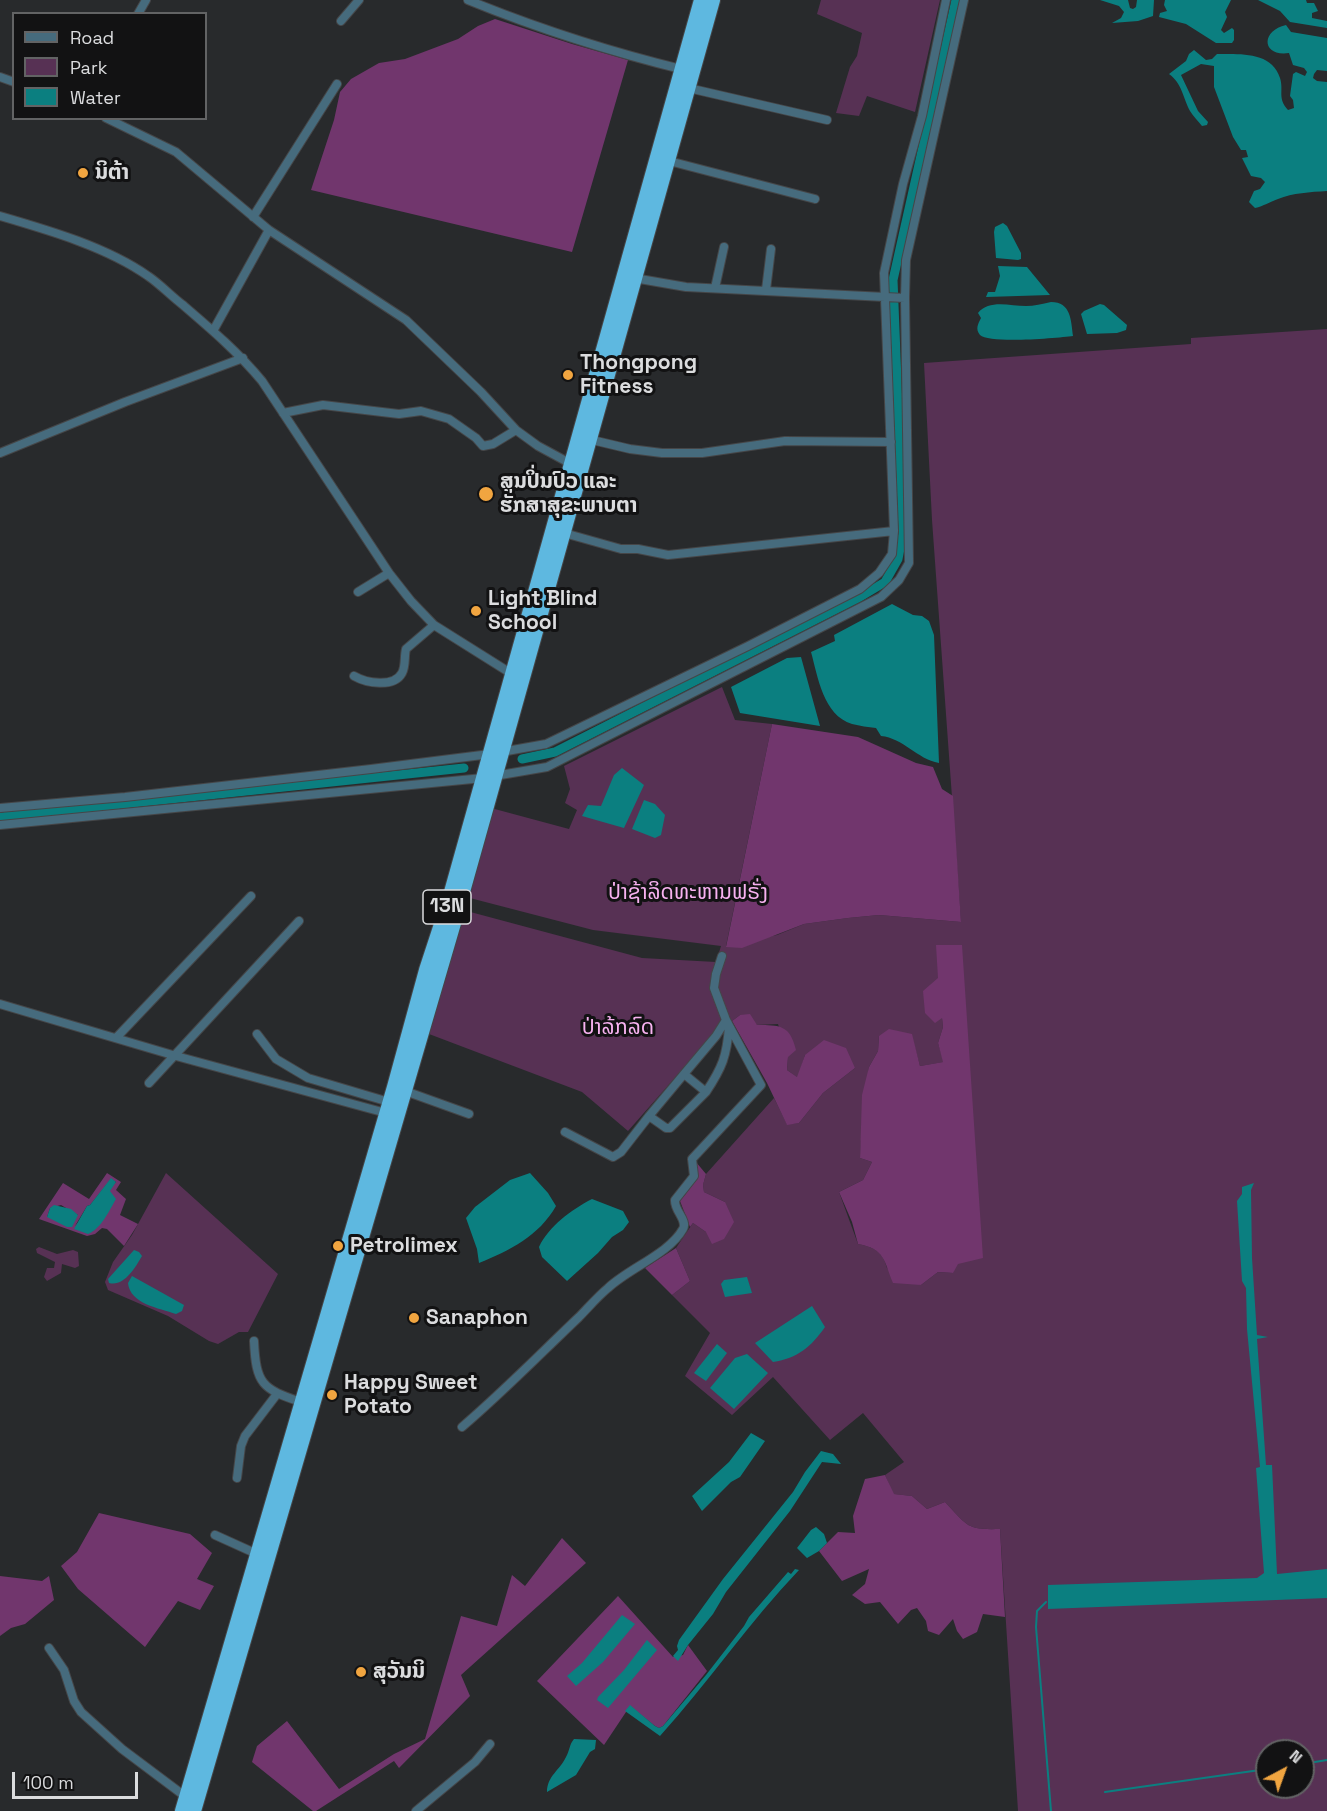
<!DOCTYPE html>
<meta charset="utf-8">
<style>
body{margin:0}
#map{position:relative;width:1327px;height:1811px;overflow:hidden;background:#282a2c;font-family:"Space Grotesk",sans-serif}
canvas{display:block}
.legend{position:absolute;left:12px;top:12px;width:195px;height:108px;box-sizing:border-box;background:#121213;border:2px solid #626364;margin:0;padding:8px 10px;list-style:none;font-size:18px;color:#dbdcde}
.legend li{display:flex;align-items:center;gap:12px;height:30px}
.legend b{width:30px;border:2px solid #626364}
.north{position:absolute;left:1255px;top:1739px;width:60px;height:60px;box-sizing:border-box;background:#121213;border:2px solid #626364;border-radius:50%;rotate:41deg;font-size:16px;font-weight:700;line-height:24px;text-align:center;color:#dbdcde}
.north::after{content:'';display:block;margin:auto;width:21px;height:27px;background:#f1a540;clip-path:polygon(50% 0,100% 100%,50% 72%,0 100%)}
.scale{position:absolute;left:12px;top:1772px;width:126px;height:27px;box-sizing:border-box;border:3px solid #dbdcde;border-top:0;padding-left:8px;font-size:18px;line-height:21px;white-space:nowrap;color:#dbdcde;-webkit-text-stroke:4px #121213;paint-order:stroke}
</style>
<div id="map">
<canvas width="1327" height="1811"></canvas>
<ul class="legend">
<li><b style="height:8px;background:#466b7d"></b>Road</li>
<li><b style="height:16px;background:#573154"></b>Park</li>
<li><b style="height:16px;background:#0b7f80"></b>Water</li>
</ul>
<div class="north">N</div>
<div class="scale">100 m</div>
</div>
<script>
const g = document.querySelector('canvas').getContext('2d');
g.lineJoin = 'round';
function fill(path, color) { g.fillStyle = color; g.fill(path, 'evenodd'); }
function stroke(path, color, width, dash) { g.strokeStyle = color; g.lineWidth = width; g.lineCap = dash ? 'butt' : 'round'; g.setLineDash(dash || []); g.stroke(path); }
function write(font, color, halo, rows, align = 'center') {
  g.font = font + ' "Space Grotesk","Noto Sans Lao",sans-serif'; g.lineWidth = 6; g.setLineDash([]); g.textBaseline = 'middle'; g.strokeStyle = halo; g.fillStyle = color; for (const [text, x, y, turn = 0] of rows) {
    g.save(); g.translate(x, y); g.rotate((+turn || 0) * Math.PI / 180); g.textAlign = isNaN(turn) ? turn : align; if (halo) g.strokeText(text, 0, 0); g.fillText(text, 0, 0); g.restore();
  }
}
fill(new Path2D(`
 M 821,0 L 940,0 L 915,112 L 867,96 L 859,116 L 836,113 L 850,67 L 857,56 L 862,33 L 817,14 Z
 M 1327,329 L 1327,1811 L 1018,1811 L 1000,1529 C 966,1530 968,1526 945,1502 L 927,1509 L 912,1496 L 893,1494 L 885,1475 L 904,1462 L 863,1413 L 830,1440 L 773,1377 L 732,1415 L 685,1376 L 710,1333 L 672,1295 L 690,1281 L 676,1248 L 693,1223 L 706,1232 L 725,1202 L 704,1192 L 703,1185 L 706,1174 L 774,1098 L 787,1124 L 799,1123 L 823,1093 L 855,1068 L 805,1055 L 798,1078 L 787,1070 L 788,1057 L 778,1024 L 757,1025 L 740,1015 L 732,1021 L 724,1022 L 628,1131 L 582,1092 L 429,1034 L 463,910 L 642,958 L 716,962 L 721,946 L 593,930 L 466,897 L 491,808 L 569,829 L 577,810 L 565,803 L 570,789 L 564,766 L 722,687 L 735,720 L 772,724 L 726,946 L 777,935 L 804,924 L 848,918 L 879,915 L 961,922 L 932,520 L 924,363 L 1191,344 L 1191,338 ZM 962,945 L 953,1273 L 938,1272 L 921,1285 L 887,1268 C 883,1252 874,1247 858,1244 L 839,1192 L 863,1180 L 872,1162 L 860,1158 L 862,1121 L 869,1067 L 878,1051 L 879,1036 L 911,1034 L 920,1066 L 944,1062 L 938,1043 L 943,1027 L 942,1018 ZM 1267,1751 L 1303,1751 L 1303,1787 L 1267,1787 Z
 M 166,1173 L 278,1274 L 248,1332 L 239,1332 L 218,1344 L 209,1341 L 168,1316 L 108,1290 L 105,1282 L 113,1262 L 132,1235 Z
 M 39,1247 L 57,1254 L 73,1250 L 78,1252 L 79,1266 L 75,1268 L 62,1264 L 61,1273 L 47,1281 L 44,1277 L 47,1268 L 54,1268 L 55,1262 L 37,1253 L 36,1249 Z`), '#573154');
fill(new Path2D(`
 M 495,19 L 572,44 L 628,60 L 572,252 L 311,190 L 334,120 L 340,92 L 351,79 L 379,63 L 405,59 L 458,39 L 478,26 Z
 M 772,724 L 858,737 L 916,763 L 933,767 L 942,789 L 953,796 L 961,922 L 879,915 L 848,918 L 804,924 L 742,948 L 726,947 Z
 M 936,945 L 962,945 L 983,1258 L 958,1264 L 953,1273 L 938,1272 L 921,1285 L 893,1283 C 884,1261 885,1249 858,1244 L 852,1222 L 839,1192 L 863,1180 L 872,1162 L 860,1158 L 862,1095 L 869,1067 L 878,1051 L 879,1036 L 889,1029 L 912,1034 L 920,1066 L 943,1062 L 938,1043 L 943,1027 L 942,1018 L 935,1023 L 925,1013 L 923,991 L 938,978 Z
 M 750,1014 L 757,1025 C 780,1025 790,1025 796,1050 L 788,1057 L 787,1070 L 797,1077 L 805,1055 L 824,1040 L 846,1048 L 855,1068 L 823,1093 L 799,1123 L 787,1125 L 767,1083 L 732,1021 L 740,1015 Z
 M 696,1162 L 706,1174 L 703,1185 L 704,1192 L 725,1202 L 734,1222 L 724,1239 L 712,1244 L 706,1232 L 693,1223 L 690,1227 L 680,1201 L 698,1178 Z
 M 107,1173 L 121,1182 L 116,1190 L 126,1199 L 120,1215 L 138,1224 L 124,1246 L 107,1229 L 102,1228 L 95,1234 L 87,1236 L 39,1219 L 63,1183 L 89,1199 ZM 111,1179 L 116,1182 L 75,1226 L 87,1206 L 90,1205 ZM 61,1205 L 78,1215 L 47,1217 L 50,1208 Z
 M 676,1248 L 690,1281 L 672,1295 L 645,1268 Z
 M 885,1475 L 894,1494 L 912,1496 L 927,1509 L 945,1502 C 968,1526 966,1530 1000,1529 L 1005,1617 L 983,1614 L 977,1632 L 963,1639 L 957,1631 L 953,1619 L 939,1635 L 928,1631 L 926,1621 L 917,1608 L 911,1610 L 898,1624 L 880,1602 L 865,1604 L 852,1595 L 865,1584 L 869,1569 L 842,1581 L 819,1551 L 838,1532 L 855,1533 L 853,1516 L 865,1479 Z
 M 99,1513 L 190,1534 L 212,1553 L 197,1579 L 214,1586 L 200,1610 L 178,1601 L 145,1647 L 78,1589 L 61,1566 L 77,1552 Z
 M 562,1538 L 586,1563 L 461,1675 L 470,1696 L 399,1768 L 394,1761 L 316,1811 L 313,1811 L 252,1762 L 257,1746 L 287,1721 L 339,1789 L 394,1754 L 425,1739 L 461,1616 L 497,1626 L 512,1575 L 525,1586 Z
 M 0,1576 L 42,1581 L 49,1576 L 54,1600 L 25,1624 L 11,1628 L 0,1636 Z
 M 618,1596 L 673,1657 L 683,1655 L 688,1645 L 707,1671 L 663,1726 L 659,1728 L 655,1726 L 630,1706 L 604,1745 L 537,1681 Z`), '#71366d');
fill(new Path2D(`
 M 1100,0 L 1128,0 L 1130,8 L 1133,9 L 1136,7 L 1137,0 L 1154,0 L 1153,16 L 1138,21 L 1112,23 L 1121,18 L 1124,12 L 1119,6 Z
 M 1165,0 L 1231,0 L 1225,12 L 1227,17 L 1221,30 L 1224,33 L 1232,28 L 1234,30 L 1234,40 L 1232,43 L 1216,43 L 1186,24 L 1159,17 L 1160,13 L 1167,11 L 1164,5 Z
 M 1258,0 L 1306,0 L 1307,3 L 1314,3 L 1318,11 L 1312,13 L 1312,18 L 1327,21 L 1327,28 L 1290,22 L 1280,11 Z
 M 1286,25 L 1291,32 L 1327,38 L 1327,71 L 1317,70 L 1314,74 L 1313,78 L 1317,81 L 1327,82 L 1327,191 C 1310,192 1293,193 1278,199 C 1269,202 1264,206 1255,208 L 1249,202 L 1254,191 L 1260,189 L 1265,182 L 1261,178 L 1251,176 L 1242,158 L 1248,157 L 1246,150 L 1241,150 L 1233,137 L 1214,87 L 1214,66 L 1201,64 L 1181,75 L 1198,111 L 1208,122 L 1207,125 L 1202,126 C 1198,121 1193,116 1190,111 C 1183,98 1182,83 1169,74 L 1186,61 L 1189,54 L 1194,50 L 1206,60 L 1212,59 L 1217,54 C 1238,54 1272,51 1280,78 C 1284,91 1277,98 1288,110 L 1294,108 L 1293,100 L 1290,96 L 1293,74 L 1296,72 L 1305,76 L 1307,72 L 1304,68 L 1293,65 L 1289,53 C 1262,57 1260,31 1286,25 Z
 M 1003,223 L 1007,226 L 1021,253 L 1021,259 L 1018,260 L 996,258 L 994,232 L 995,227 Z
 M 998,266 L 1027,267 L 1050,295 L 986,297 L 988,292 L 995,292 L 1000,276 Z
 M 1051,302 C 1071,302 1071,320 1073,336 C 1058,338 989,344 980,335 C 975,329 978,324 981,318 L 978,313 C 989,299 1010,306 1026,306 C 1034,306 1042,304 1051,302 Z
 M 1100,304 L 1104,305 L 1127,325 L 1126,330 L 1117,333 L 1087,334 L 1081,314 L 1084,311 Z
 M 892,604 L 913,615 L 922,616 L 929,621 L 934,635 L 939,763 C 917,759 903,738 881,736 L 876,728 C 868,727 860,726 852,724 C 823,715 818,677 811,652 L 835,641 L 834,635 Z
 M 801,657 L 820,726 L 740,713 L 731,687 L 787,658 Z
 M 622,768 L 644,785 L 624,828 L 582,816 L 588,805 L 601,806 L 614,775 Z
 M 644,800 L 655,804 L 665,815 L 661,835 L 655,838 L 632,829 Z
 M 530,1173 L 548,1193 L 556,1206 C 539,1236 509,1251 479,1263 L 477,1249 L 466,1218 L 475,1207 L 510,1180 Z
 M 111,1178 L 116,1182 L 110,1191 L 116,1199 C 109,1211 101,1229 88,1234 L 74,1229 L 87,1206 L 90,1205 Z
 M 1254,1183 L 1251,1190 L 1252,1258 L 1257,1335 L 1268,1337 L 1257,1339 L 1266,1465 L 1272,1465 L 1277,1574 L 1327,1569 L 1327,1598 L 1048,1609 L 1048,1585 L 1257,1578 L 1264,1573 L 1256,1468 L 1260,1467 L 1247,1329 L 1246,1288 L 1242,1281 L 1237,1201 L 1242,1194 L 1242,1187 Z
 M 592,1199 L 623,1211 L 629,1222 L 623,1230 L 612,1237 L 598,1253 L 567,1281 L 542,1257 L 539,1247 C 549,1226 571,1210 592,1199 Z
 M 54,1205 L 71,1209 L 78,1215 L 72,1227 L 67,1227 L 47,1217 L 50,1208 Z
 M 134,1250 L 139,1252 L 142,1256 C 135,1268 124,1287 109,1283 L 108,1279 Z
 M 132,1276 L 184,1305 L 182,1311 L 176,1314 C 159,1308 130,1304 128,1283 Z
 M 747,1277 L 752,1293 L 725,1297 L 721,1284 L 724,1280 Z
 M 812,1306 L 825,1327 C 811,1347 798,1358 773,1362 L 755,1343 Z
 M 717,1344 L 727,1353 L 706,1381 L 694,1373 Z
 M 747,1354 L 768,1373 L 734,1409 L 710,1388 L 735,1358 Z
 M 751,1433 L 765,1441 L 740,1477 L 731,1482 L 702,1511 L 692,1496 L 729,1462 Z
 M 821,1451 L 833,1454 L 841,1464 L 822,1462 L 790,1511 L 726,1592 L 713,1614 L 688,1645 L 678,1661 L 673,1656 L 678,1650 L 677,1646 L 679,1640 L 723,1579 L 793,1492 L 805,1472 Z
 M 816,1527 L 824,1534 L 827,1543 L 819,1551 L 807,1558 L 797,1548 L 811,1530 Z
 M 795,1569 L 799,1570 C 749,1622 708,1683 660,1736 L 625,1711 L 630,1705 L 655,1726 L 659,1728 L 663,1726 L 706,1675 L 744,1626 L 749,1617 L 788,1572 L 791,1574 Z
 M 622,1615 L 635,1624 L 603,1662 L 576,1686 L 567,1676 L 582,1663 Z
 M 647,1640 L 657,1650 L 608,1708 L 597,1700 L 598,1697 L 624,1670 Z
 M 574,1739 L 596,1740 L 595,1749 L 590,1752 L 576,1775 L 547,1792 C 547,1776 560,1770 566,1757 C 570,1750 569,1745 574,1739 Z`), '#0b7f80');
stroke(new Path2D(`
 M 1046,1602 L 1037,1611 L 1036,1627 L 1051,1811
 M 1303,1764 L 1327,1760
 M 1105,1792 L 1267,1769`), '#0b7f80', 2);
stroke(new Path2D(`
 M 522,759 L 555,752 L 860,597 L 885,582 L 898,559 L 903,533 L 893,280 L 956,0
 M 0,817 L 464,768`), '#0b7f80', 9);
const minor = new Path2D(`
 M 468,0 C 539,29 611,52 685,70
 M 138,14 L 146,0
 M 341,21 L 359,0
 M 0,77 L 14,82
 M 684,87 L 827,120
 M 106,118 L 176,152 L 269,230 L 406,320 L 481,392 L 516,430 L 538,446 L 575,466
 M 669,161 L 815,199
 M 0,216 C 48,230 107,247 148,276 C 160,284 171,296 183,305 C 211,329 238,352 262,381 L 389,573 L 411,601 L 434,625 L 512,674
 M 253,217 L 337,84
 M 634,278 L 686,287 L 905,298
 M 715,288 L 724,247
 M 766,290 L 771,249
 M 213,331 L 269,230
 M 283,413 L 323,405 L 399,414 L 421,411 L 449,419 L 476,438 L 483,446 L 493,444 L 516,430
 M 588,439 L 630,449 L 662,453 L 702,453 L 785,441 L 891,442
 M 0,453 L 125,402 L 243,358
 M 564,533 L 621,549 L 638,549 L 668,555 L 894,531
 M 358,592 L 389,573
 M 354,676 C 366,683 394,688 402,673 C 406,666 404,656 406,649 L 434,625
 M 0,808 L 125,797 L 371,769 L 490,754 L 546,744 L 748,646 L 860,589 L 879,573 L 892,554 L 894,531 L 884,273 L 903,184 L 922,116 L 946,0
 M 0,825 L 483,778 L 547,767 L 881,597 L 899,580 L 909,563 L 905,298 L 906,260 L 964,0
 M 0,1004 L 176,1056 L 386,1113
 M 726,1020 L 716,1036 L 684,1074 L 706,1092 C 722,1068 727,1056 729,1026
 M 257,1034 L 276,1059 L 308,1078 L 389,1102
 M 117,1037 L 251,896
 M 684,1074 L 649,1116 L 666,1128 L 670,1128 L 706,1092
 M 149,1083 L 299,921
 M 405,1091 L 469,1114
 M 565,1132 L 613,1157 L 621,1152 L 649,1116
 M 254,1341 C 256,1384 262,1389 301,1402
 M 462,1427 C 503,1392 540,1354 579,1317 C 588,1308 597,1297 608,1288 C 629,1268 669,1254 683,1229 C 688,1220 674,1211 675,1200 L 694,1176 L 692,1159 L 761,1085 L 726,1020 L 714,988 L 716,974 L 722,956
 M 237,1478 L 241,1446 L 245,1436 L 277,1394
 M 215,1535 L 257,1554
 M 49,1648 L 64,1670 L 74,1701 L 81,1712 L 122,1749 L 186,1797
 M 416,1811 L 475,1762 L 490,1744`);
const trunk = new Path2D(`
 M 182,1811 L 394,1087 L 426,970 L 448,903 L 701,0
 M 194,1811 L 459,906 L 713,0`);
stroke(minor, '#454648', 10);
stroke(trunk, '#454648', 16);
stroke(minor, '#466b7d', 8);
stroke(trunk, '#5eb8e0', 14);
for (const [x, y, r, color] of [
 [83,173,6,"#f1a540"],
 [568,375,6,"#f1a540"],
 [486,494,8,"#f1a540"],
 [476,611,6,"#f1a540"],
 [338,1246,6,"#f1a540"],
 [414,1318,6,"#f1a540"],
 [332,1395,6,"#f1a540"],
 [361,1672,6,"#f1a540"]
]) { const dot = new Path2D(); dot.arc(x, y, r, 0, 2 * Math.PI); g.fillStyle = color; g.fill(dot); stroke(dot, '#121213', 2); }
for (const [x, y, w] of [
 [447,907,48]
]) { const box = new Path2D(); box.roundRect(x - w / 2, y - 17, w, 34, 4.5); g.fillStyle = '#121213'; g.fill(box); stroke(box, '#dbdcde', 1.5); }
write('bold 20px', '#dbdcde', null, [
 ["13N",447,907]
]);
write('bold 21px', '#dbdcde', '#121213', [
 ["ນິຕ້າ",95,173],
 ["Thongpong",580,363],
 ["Fitness",580,387],
 ["ສູນປິ່ນປົວ ແລະ",500,482],
 ["ຮັກສາສຸຂະພາບຕາ",500,506],
 ["Light Blind",488,599],
 ["School",488,623],
 ["Petrolimex",350,1246],
 ["Sanaphon",426,1318],
 ["Happy Sweet",344,1383],
 ["Potato",344,1407],
 ["ສຸວັນນິ",373,1672]
], 'left');
write('21px', '#f8b2f1', '#121213', [
 ["ປ່າຊ້າລິດທະຫານຟຣັ່ງ",688,893],
 ["ປ່າລ້ກລົດ",618,1028]
]);
</script>
